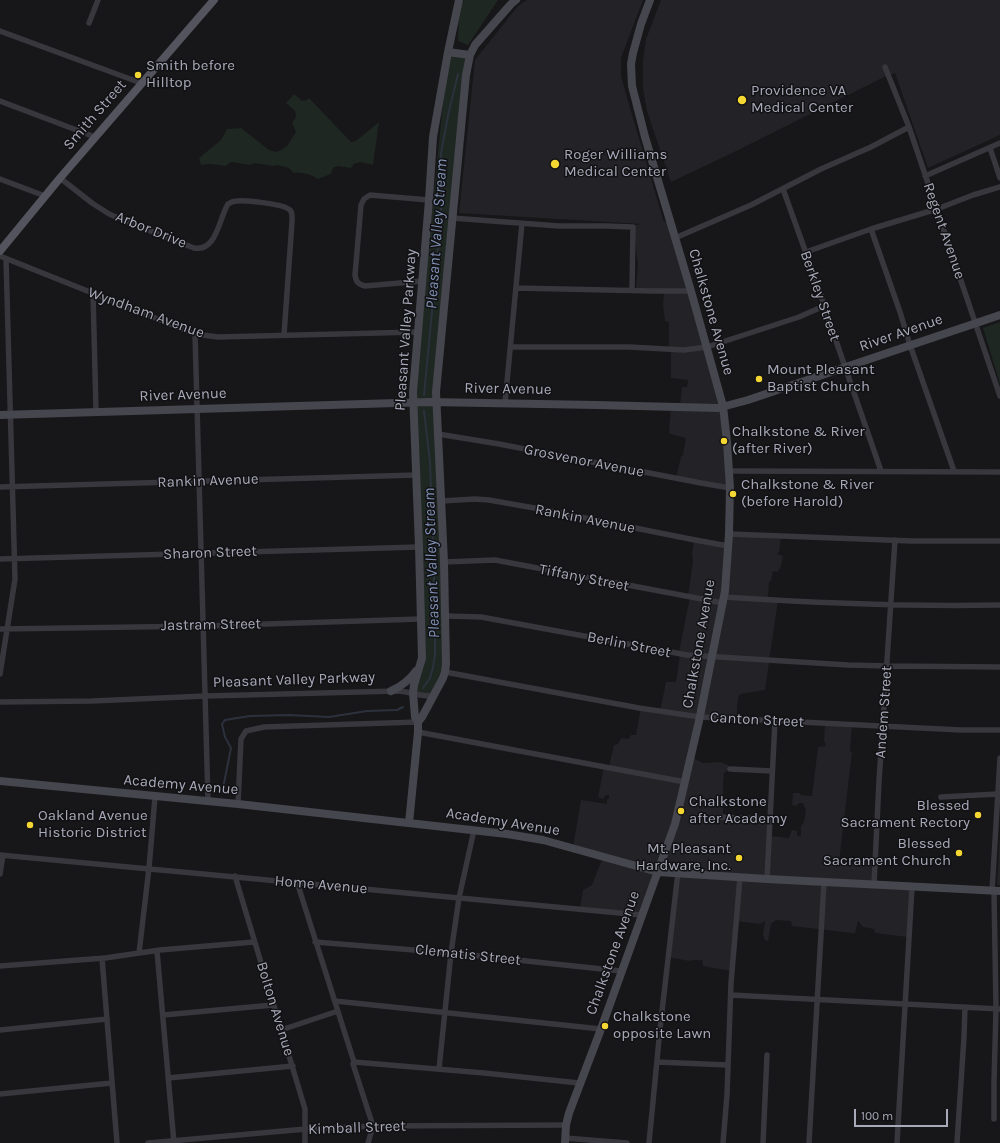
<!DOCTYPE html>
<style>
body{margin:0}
#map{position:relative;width:1000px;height:1143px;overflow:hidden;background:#171619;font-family:Karla,sans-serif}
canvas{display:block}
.scale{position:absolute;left:854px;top:1109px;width:94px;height:18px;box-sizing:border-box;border:2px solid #a8aab9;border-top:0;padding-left:5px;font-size:12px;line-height:14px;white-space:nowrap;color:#a8aab9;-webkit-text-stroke:3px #121114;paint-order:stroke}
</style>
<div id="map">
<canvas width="1000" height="1143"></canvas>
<div class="scale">100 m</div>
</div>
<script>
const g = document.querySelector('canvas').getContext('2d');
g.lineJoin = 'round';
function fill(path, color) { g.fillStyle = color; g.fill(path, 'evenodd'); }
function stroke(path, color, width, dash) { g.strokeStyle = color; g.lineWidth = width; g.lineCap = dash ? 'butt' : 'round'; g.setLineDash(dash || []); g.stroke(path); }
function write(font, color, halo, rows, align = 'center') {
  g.font = font + ' Karla,sans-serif'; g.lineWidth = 3; g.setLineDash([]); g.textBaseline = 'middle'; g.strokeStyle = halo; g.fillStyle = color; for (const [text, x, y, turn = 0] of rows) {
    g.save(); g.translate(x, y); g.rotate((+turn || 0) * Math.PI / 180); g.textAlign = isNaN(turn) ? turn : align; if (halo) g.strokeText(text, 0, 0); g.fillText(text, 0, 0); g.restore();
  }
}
fill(new Path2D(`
 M 527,0 L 643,0 L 621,58 L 621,76 L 632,115 L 664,222 L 672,221 L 726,407 L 731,487 L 676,477 L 681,457 L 683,455 L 686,438 L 670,434 L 669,431 L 671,407 L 680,406 L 682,387 L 687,387 L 688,380 L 671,378 L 671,350 L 669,347 L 669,322 L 665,321 L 663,306 L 664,291 L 636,288 L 638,264 L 635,241 L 631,226 L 641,224 L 459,213 L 475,60 L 518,6 Z
 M 661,0 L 1000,0 L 1000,135 L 928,168 L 895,73 L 884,77 L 730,154 L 671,182 L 647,111 L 643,89 L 643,61 L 646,39 Z
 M 731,534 L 781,536 L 779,552 L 777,554 L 783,556 L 781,566 L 778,572 L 773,571 L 771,581 L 769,582 L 768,598 L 778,600 L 770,655 L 767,660 L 769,662 L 765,690 L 740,694 L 738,698 L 737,707 L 737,718 L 701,717 L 693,758 L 703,763 L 720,762 L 728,765 L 730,769 L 724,773 L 723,786 L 723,816 L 769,819 L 770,836 L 789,838 L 792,830 L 797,831 L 797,836 L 801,836 L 801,826 L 804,822 L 806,810 L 803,803 L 799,803 L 796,806 L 792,805 L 793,793 L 799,793 L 801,795 L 812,796 L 818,747 L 826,746 L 824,741 L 825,724 L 852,725 L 850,751 L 852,752 L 839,862 L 849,866 L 857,861 L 874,860 L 874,883 L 910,886 L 907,937 L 875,933 L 874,929 L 863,927 L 858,921 L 855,933 L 853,933 L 792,926 L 791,921 L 776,920 L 771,924 L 768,941 L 765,940 L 763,935 L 765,921 L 760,924 L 736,921 L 731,971 L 703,966 L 702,960 L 693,960 L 689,961 L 668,957 L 677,877 L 659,872 L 643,914 L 580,909 L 583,890 L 592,885 L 603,857 L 573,847 L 581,800 L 607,804 L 607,800 L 609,798 L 609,795 L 606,795 L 603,799 L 598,797 L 604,767 L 609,767 L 614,745 L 618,744 L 621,738 L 629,739 L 631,735 L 636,735 L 641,708 L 660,711 L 666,682 L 676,682 L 680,655 L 679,652 L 690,597 L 688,596 L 693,561 L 692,554 L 694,541 L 728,545 Z
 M 1000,834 L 1000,885 L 997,885 Z`), '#232226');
fill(new Path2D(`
 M 464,0 L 498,0 L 468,45 L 458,41 L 459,8 Z
 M 448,52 L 469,60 L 437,402 L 445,672 L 432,696 L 413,693 L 423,667 L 413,403 Z
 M 294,94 L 302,101 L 306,100 L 309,98 L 351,142 L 356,141 L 379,122 L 373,165 L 360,162 L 354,164 L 351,168 L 338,166 L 333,168 L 331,174 L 318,179 C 310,174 303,172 294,173 L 289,168 L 277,165 L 273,166 L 254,163 L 250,165 L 232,162 L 229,163 L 226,166 L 210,164 L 201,165 L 199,158 L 221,140 L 227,129 L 241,128 L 269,150 L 276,152 L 281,150 L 287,146 L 296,132 L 292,123 L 296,117 L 295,111 L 286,103 Z
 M 1000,322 L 1000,384 L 983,328 Z`), '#1e2721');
stroke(new Path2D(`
 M 424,395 L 441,218 L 441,153 L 449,111 L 458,74
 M 423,688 L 430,678 L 433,667 L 435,655 L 435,603 L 430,462 L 424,411
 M 222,793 L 231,748 L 225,737 L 222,724 L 225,720 L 250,716 L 289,715 L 329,717 L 367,711 L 397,710 L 403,707`), '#2c323d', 2);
stroke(new Path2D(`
 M 89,23 L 98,0
 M 0,31 L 141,83
 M 885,67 L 909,127 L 1000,396
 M 0,101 L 95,137
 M 990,148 L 1000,178
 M 925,176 L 1000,143
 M 60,178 L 92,203 L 109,214 L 138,226 L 194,248 C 217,252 219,218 228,204 C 231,202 234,201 237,201 C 246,200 284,204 290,210 C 293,213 292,217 292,222 L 284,335
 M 0,179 L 45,196
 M 783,189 L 820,292 L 824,306 L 881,471
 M 452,218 L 559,226 L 606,226 L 633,227 L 632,290
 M 871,229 L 900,312 L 910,345 L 954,471
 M 675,238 L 751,205 L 821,169 L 871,147 L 909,127
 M 806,252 L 871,229 L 937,209 L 973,195 L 1000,187
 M 0,256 L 195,334 L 218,337 L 418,332
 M 423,281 L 365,286 C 358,284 356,282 355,275 L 361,205 L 364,199 L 370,195 L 429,200
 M 516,288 L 653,291 L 691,291
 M 93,293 L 96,411
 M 195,334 L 208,801
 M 511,347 L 629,347 L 684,350 L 707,347 L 799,317 L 824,306
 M 505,403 L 522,223
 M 438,434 L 499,444 L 701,483 L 730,488
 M 730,471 L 1000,472
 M 0,487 L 417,475
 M 441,501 L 475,499 L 489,500 L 540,509 L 690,539 L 728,546
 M 729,534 L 912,541 L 1000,541
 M 0,559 L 419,547
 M 444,562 L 495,560 L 723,603
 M 724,597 C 816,603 908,607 1000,605
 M 446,616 L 481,617 L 687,655 L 848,665 L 887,666 L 1000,667
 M 0,629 L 204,626 L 421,619
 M 445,672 L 639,708 L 700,717 L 961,730 L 1000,730
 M 0,674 L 15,579 L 6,259
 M 0,702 L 92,701 L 206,696 L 398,691 C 410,692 420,696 432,696
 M 418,732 L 685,782
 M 730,769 L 772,771
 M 941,797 L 998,794
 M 238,804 L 241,739 L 246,731 L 264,727 L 418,722
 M 720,817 L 770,819
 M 0,855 L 641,915
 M 0,874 L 3,855
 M 235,876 L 305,1109 L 305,1143
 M 767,879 L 775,721
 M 297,882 L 354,1062 L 353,1064 L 373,1126 L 368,1143
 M 874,885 L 879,781 L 895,540
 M 992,891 L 1000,758
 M 315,942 L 451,953 L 621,971
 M 157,951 L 174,1143
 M 139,953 L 149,868 L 155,797
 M 102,958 L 117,1143
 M 0,966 L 105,958 L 160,950 L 254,942
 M 731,995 L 905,1004 L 1000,1009
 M 335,1001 L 601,1029
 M 163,1015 L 273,1005
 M 0,1030 L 107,1019
 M 281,1030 L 338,1011
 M 354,1062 L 484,1073 L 579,1083
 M 657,1062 L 728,1065
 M 439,1069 L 451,953 L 459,898 L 474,830
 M 168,1078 L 293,1066
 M 0,1094 L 112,1083
 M 994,1119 L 994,1082 L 996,1009 L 994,891
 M 565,1138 L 627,1143
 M 148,1143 L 306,1129 L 378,1126 L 566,1125
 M 649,1143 L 660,1029 L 678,872
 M 723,1143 L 727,1095 L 731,983 L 740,877
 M 763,1143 L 767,1055
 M 809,1143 L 824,882
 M 897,1143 L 912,887
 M 957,1143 L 964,1037 L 965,1007`), '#38373e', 5.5);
stroke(new Path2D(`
 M 448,52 L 470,55 L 475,45 L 511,4 L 516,0
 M 0,415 L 429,402 L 596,405 L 718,408 L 748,400 L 1000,315
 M 391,691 C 402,686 409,681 416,671
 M 418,722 L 422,717 L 443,678 L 445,672 L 446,664 L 444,562 L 436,392 L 466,75 L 470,55
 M 0,781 L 238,804 L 507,834 L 543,840 L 658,872 L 767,879 L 1000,891
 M 409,823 L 418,732 L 418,722 L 415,717 L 413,693 L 414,685 L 422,658 L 419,547 L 413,392 L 429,200 L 433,137 L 448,52 L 459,0
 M 565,1143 L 566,1125 L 569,1113 L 601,1029 L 675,824 L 699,721 L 725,591 L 729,534 L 730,488 L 727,442 L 723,406 L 691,291 L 645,137 L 632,86 L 631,64 L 633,53 L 641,24 L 650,0`), '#45464e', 8);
stroke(new Path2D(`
 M 0,251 L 60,178 L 214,0`), '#53545d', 8);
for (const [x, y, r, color] of [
 [138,75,4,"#f4d733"],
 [742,100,5,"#f4d733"],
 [555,164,5,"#f4d733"],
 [759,379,4,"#f4d733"],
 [724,441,4,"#f4d733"],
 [733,494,4,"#f4d733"],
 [681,811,4,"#f4d733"],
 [978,815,4,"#f4d733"],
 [30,825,4,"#f4d733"],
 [959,853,4,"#f4d733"],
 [739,858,4,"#f4d733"],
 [605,1026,4,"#f4d733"]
]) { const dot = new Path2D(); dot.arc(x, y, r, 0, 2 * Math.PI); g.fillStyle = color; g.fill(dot); stroke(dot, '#121114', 1.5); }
write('15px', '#a8aab9', '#121114', [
 ["Smith before",146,66],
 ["Hilltop",146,83],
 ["Providence VA",751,91],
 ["Medical Center",751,108],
 ["Roger Williams",564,155],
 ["Medical Center",564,172],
 ["Mount Pleasant",767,370],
 ["Baptist Church",767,387],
 ["Chalkstone & River",732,432],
 ["(after River)",732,449],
 ["Chalkstone & River",741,485],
 ["(before Harold)",741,502],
 ["Chalkstone",689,802],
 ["after Academy",689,819],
 ["Blessed",970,806,"right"],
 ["Sacrament Rectory",970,823,"right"],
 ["Oakland Avenue",38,816],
 ["Historic District",38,833],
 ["Blessed",951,844,"right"],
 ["Sacrament Church",951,861,"right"],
 ["Mt. Pleasant",731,849,"right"],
 ["Hardware, Inc.",731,866,"right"],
 ["Chalkstone",613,1017],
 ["opposite Lawn",613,1034]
], 'left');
write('15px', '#a8aab9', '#121114', [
 ["Smith Street",95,115,-49],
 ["Arbor Drive",151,230,22],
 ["Regent Avenue",944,231,71],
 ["Berkley Street",820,296,71],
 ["Chalkstone Avenue",711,312,74],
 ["Wyndham Avenue",146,313,20],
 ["Pleasant Valley Parkway",406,330,-86],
 ["River Avenue",901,333,-19],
 ["River Avenue",508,389,1],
 ["River Avenue",183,395,-2],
 ["Grosvenor Avenue",584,461,11],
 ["Rankin Avenue",208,481,-2],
 ["Rankin Avenue",585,519,11],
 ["Sharon Street",210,553,-2],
 ["Tiffany Street",584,578,11],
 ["Jastram Street",211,625,-1],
 ["Chalkstone Avenue",699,644,-80],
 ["Berlin Street",629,645,11],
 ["Pleasant Valley Parkway",294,680,-2],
 ["Andem Street",884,712,-86],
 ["Canton Street",757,720,3],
 ["Academy Avenue",181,785,5],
 ["Academy Avenue",503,822,9],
 ["Home Avenue",321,885,5],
 ["Chalkstone Avenue",613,953,-70],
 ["Clematis Street",468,955,6],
 ["Bolton Avenue",275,1009,73],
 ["Kimball Street",357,1128,-2]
]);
write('italic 16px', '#7f91b4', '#121114', [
 ["Pleasant Valley Stream",437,234,-86],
 ["Pleasant Valley Stream",432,563,-92]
]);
</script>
